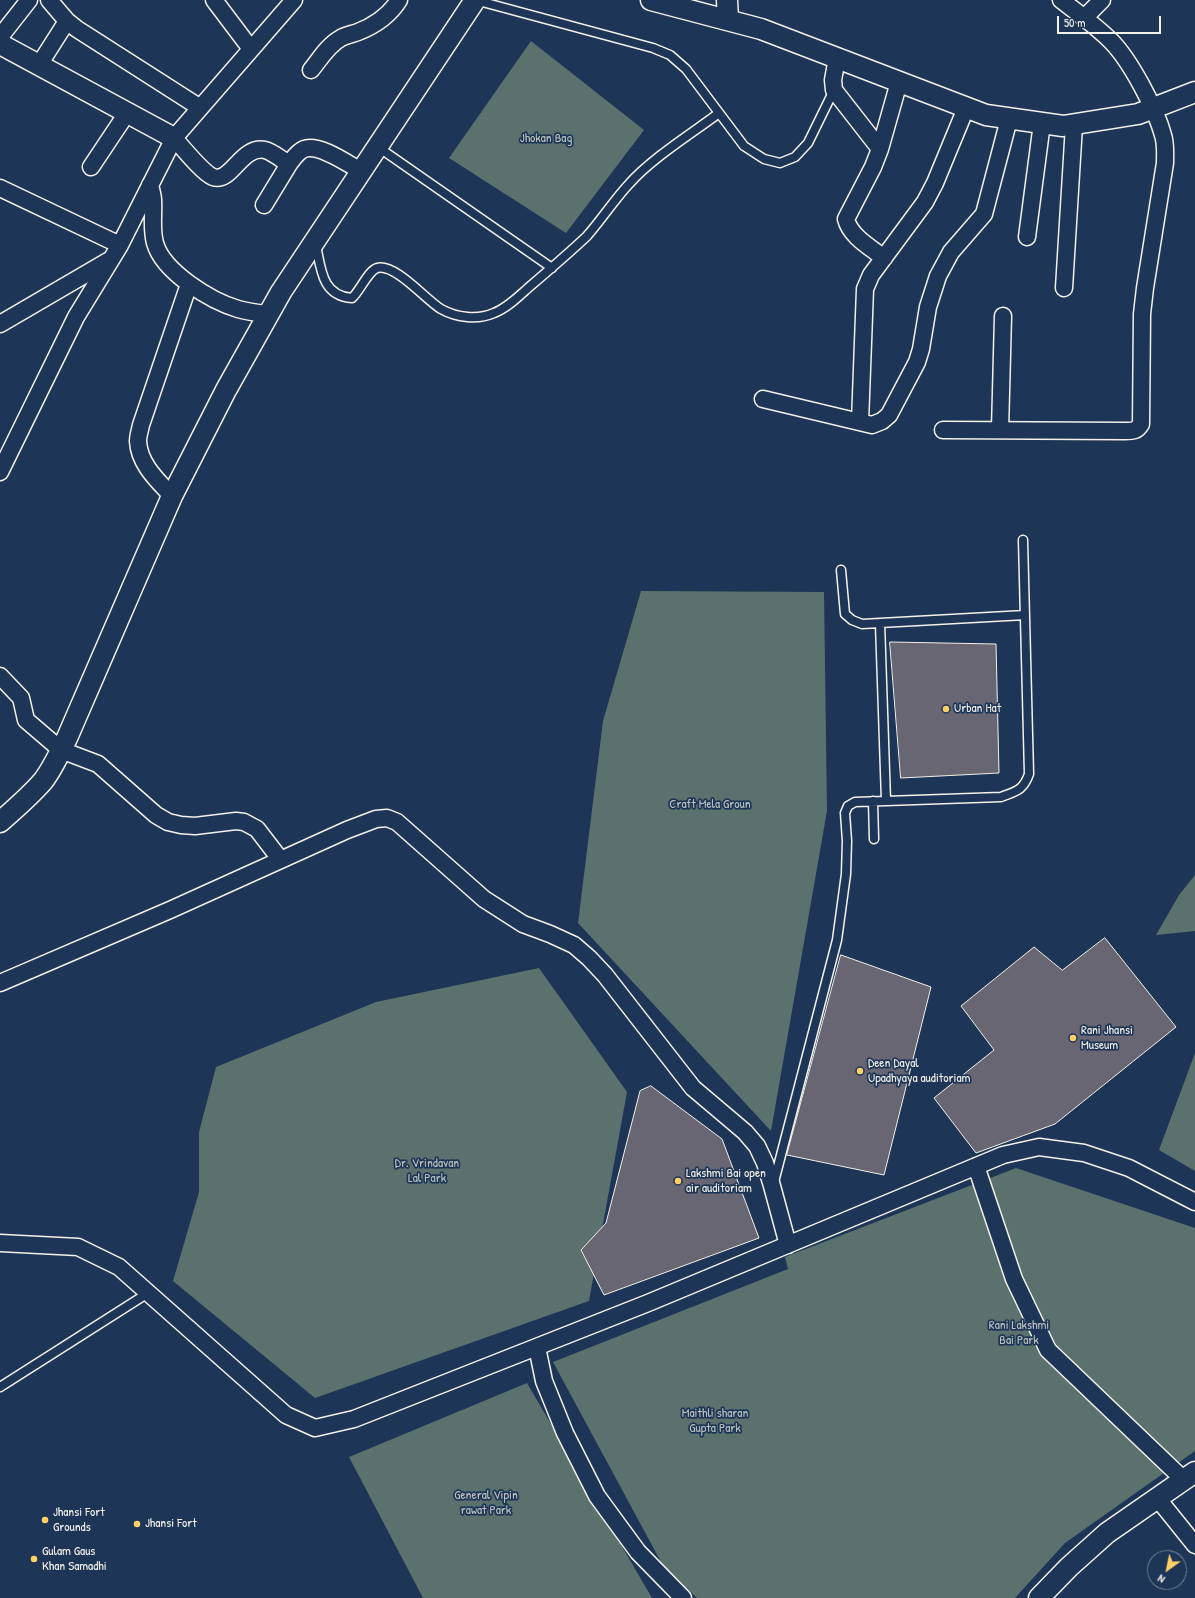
<!DOCTYPE html>
<style>
body{margin:0}
#map{position:relative;width:1195px;height:1598px;overflow:hidden;background:#1d3557;font-family:"Patrick Hand",sans-serif}
canvas{display:block}
.north{position:absolute;left:1147px;top:1550px;width:40px;height:40px;box-sizing:border-box;background:#1d3557;border:1px solid #738091;border-radius:50%;rotate:213deg;font-size:11px;font-weight:700;line-height:16px;text-align:center;color:#f4f1e8}
.north::after{content:'';display:block;margin:auto;width:14px;height:18px;background:#ffd166;clip-path:polygon(50% 0,100% 100%,50% 72%,0 100%)}
.scale{position:absolute;left:1057px;top:16px;width:104px;height:18px;box-sizing:border-box;border:2px solid #f4f1e8;border-top:0;padding-left:5px;font-size:12px;line-height:14px;white-space:nowrap;color:#f4f1e8;-webkit-text-stroke:3px #1d3557;paint-order:stroke}
</style>
<div id="map">
<canvas width="1195" height="1598"></canvas>
<div class="north">N</div>
<div class="scale">50 m</div>
</div>
<script>
const g = document.querySelector('canvas').getContext('2d');
g.lineJoin = 'round';
function fill(path, color) { g.fillStyle = color; g.fill(path, 'evenodd'); }
function stroke(path, color, width, dash) { g.strokeStyle = color; g.lineWidth = width; g.lineCap = dash ? 'butt' : 'round'; g.setLineDash(dash || []); g.stroke(path); }
function write(font, color, halo, rows, align = 'center') {
  g.font = font + ' "Patrick Hand",sans-serif'; g.lineWidth = 3.5; g.setLineDash([]); g.textBaseline = 'middle'; g.strokeStyle = halo; g.fillStyle = color; for (const [text, x, y, turn = 0] of rows) {
    g.save(); g.translate(x, y); g.rotate((+turn || 0) * Math.PI / 180); g.textAlign = isNaN(turn) ? turn : align; if (halo) g.strokeText(text, 0, 0); g.fillText(text, 0, 0); g.restore();
  }
}
fill(new Path2D(`
 M 531,41 L 644,130 L 566,233 L 449,158 Z
 M 641,591 L 824,592 L 827,811 L 771,1131 L 578,923 L 603,721 Z
 M 1195,875 L 1195,931 L 1156,935 L 1179,895 Z
 M 539,968 L 627,1092 L 589,1301 L 315,1398 L 173,1281 L 199,1192 L 199,1132 L 216,1067 L 376,1002 Z
 M 1195,1053 L 1195,1171 L 1159,1150 Z
 M 1016,1168 L 1195,1228 L 1195,1451 L 1065,1543 L 1015,1598 L 697,1598 L 661,1562 L 553,1362 L 788,1269 L 785,1257 Z
 M 527,1383 L 652,1598 L 423,1598 L 349,1457 Z`), '#5a716d');
const building = new Path2D(`
 M 890,642 L 996,644 L 999,773 L 901,778 Z
 M 1105,938 L 1176,1027 L 1055,1124 L 976,1153 L 934,1098 L 994,1050 L 961,1006 L 1034,947 L 1062,970 Z
 M 841,955 L 931,987 L 884,1175 L 787,1155 Z
 M 651,1086 L 722,1139 L 759,1238 L 604,1295 L 581,1250 L 606,1223 L 640,1091 Z`);
fill(building, '#686672');
stroke(building, '#f4f1e8', 1);
const service = new Path2D(`
 M 475,0 L 653,48 L 670,55 L 686,69 L 744,146 L 764,159 L 780,163 L 795,157 L 808,143 L 834,90
 M 378,147 L 552,268
 M 316,245 C 321,269 322,296 352,298 C 360,291 368,271 377,268 C 395,263 426,300 441,309 C 457,318 478,320 494,313 C 507,308 518,297 528,288 C 548,271 568,254 587,236 C 602,219 614,200 629,184 C 652,158 691,134 719,113
 M 841,570 L 845,614 L 852,620 L 862,624 L 1025,615
 M 873,801 L 874,839
 M 886,801 L 1001,797 C 1016,791 1023,791 1029,774 L 1023,540
 M 774,1182 L 837,940 L 846,874 L 847,841 L 845,813 L 848,806 L 855,802 L 886,801 L 880,623
 M 0,1387 L 148,1293`);
const minor = new Path2D(`
 M 49,0 L 67,21 L 77,29 L 199,107
 M 214,0 L 251,49
 M 1084,18 L 1102,0
 M 0,37 L 29,0
 M 837,58 L 833,80 L 834,90 L 880,149
 M 39,65 L 67,21
 M 311,70 C 320,59 328,45 341,38 C 346,35 353,34 358,32 C 376,25 389,16 399,0
 M 174,138 C 182,147 203,173 213,177 C 231,184 241,145 265,150 C 273,152 282,160 289,164 C 293,159 297,152 304,149 C 319,143 348,164 361,171
 M 91,167 L 127,113
 M 150,185 C 151,190 153,195 153,200 C 154,215 151,228 155,243 C 163,272 211,301 238,309 C 248,312 258,313 268,314
 M 0,188 L 120,245
 M 264,205 L 289,164
 M 1027,237 L 1042,123
 M 884,258 C 870,247 850,236 846,219 L 873,167 L 880,149 L 899,82
 M 1064,288 L 1074,125
 M 0,324 L 108,261
 M 763,399 L 872,425 L 882,421 L 889,415 L 917,362 L 921,349 L 928,307 L 938,276 L 951,252 L 984,214 L 1009,119
 M 860,422 L 865,289 L 871,275 L 925,202 L 935,183 L 966,108
 M 943,430 L 1125,431 C 1133,431 1137,431 1141,424 L 1142,314 L 1145,288 L 1165,163 C 1165,153 1166,144 1163,135 C 1156,109 1130,60 1111,41 C 1096,26 1078,13 1061,0
 M 1000,430 L 1003,316
 M 0,472 L 76,317 L 120,245 L 174,138 L 294,0
 M 172,496 C 158,481 139,464 138,441 C 138,436 140,430 141,425 L 189,284
 M 0,676 L 21,698 L 26,720 L 61,750 L 98,764 L 156,815 L 168,822 L 181,825 L 195,826 L 236,821 L 244,822 L 257,829 L 280,859
 M 0,983 L 170,910 L 347,830 L 376,819 L 387,818 L 397,822 L 484,899 L 523,924 L 550,934 L 574,945 L 589,958 L 605,975 L 693,1088 L 745,1132 L 757,1146 L 765,1163 L 772,1186 L 788,1245
 M 976,1166 L 1014,1279 L 1048,1350 L 1184,1480
 M 0,1243 L 78,1247 L 119,1267 L 286,1415 L 315,1428 L 354,1419 L 648,1303 L 1003,1155 L 1039,1147 L 1084,1153 L 1129,1168 L 1195,1202
 M 537,1347 L 544,1381 L 565,1433 L 597,1496 L 638,1552 L 683,1598
 M 1158,1499 L 1195,1545`);
const tertiary = new Path2D(`
 M 651,0 L 761,29 L 986,115 L 1063,126 L 1138,114 L 1195,92
 M 727,0 L 728,20
 M 0,44 L 174,138
 M 0,822 C 15,809 30,796 43,781 C 53,768 60,752 67,738 L 172,496 L 226,390 L 281,292 L 475,0
 M 1039,1598 L 1069,1567 L 1107,1533 L 1195,1472`);
stroke(service, '#f4f1e8', 11);
stroke(minor, '#f4f1e8', 19);
stroke(tertiary, '#f4f1e8', 23);
stroke(service, '#1d3557', 8);
stroke(minor, '#1d3557', 16);
stroke(tertiary, '#1d3557', 20);
for (const [x, y, r, color] of [
 [946,709,4,"#ffd166"],
 [1073,1038,4,"#ffd166"],
 [860,1071,4,"#ffd166"],
 [678,1181,4,"#ffd166"],
 [45,1520,4,"#ffd166"],
 [137,1524,4,"#ffd166"],
 [34,1559,4,"#ffd166"]
]) { const dot = new Path2D(); dot.arc(x, y, r, 0, 2 * Math.PI); g.fillStyle = color; g.fill(dot); stroke(dot, '#1d3557', 1.5); }
write('13px', '#bec4bd', '#1d3557', [
 ["Jhokan Bag",546,139],
 ["Craft Mela Groun",710,805],
 ["Dr. Vrindavan",427,1164],
 ["Lal Park",427,1179],
 ["Rani Lakshmi",1019,1326],
 ["Bai Park",1019,1341],
 ["Maithli sharan",715,1414],
 ["Gupta Park",715,1429],
 ["General Vipin",486,1496],
 ["rawat Park",486,1511]
]);
write('13px', '#f4f1e8', '#1d3557', [
 ["Urban Hat",954,709],
 ["Rani Jhansi",1081,1031],
 ["Museum",1081,1046],
 ["Deen Dayal",868,1064],
 ["Upadhyaya auditoriam",868,1079],
 ["Lakshmi Bai open",686,1174],
 ["air auditoriam",686,1189],
 ["Jhansi Fort",53,1513],
 ["Grounds",53,1528],
 ["Jhansi Fort",145,1524],
 ["Gulam Gaus",42,1552],
 ["Khan Samadhi",42,1567]
], 'left');
</script>
